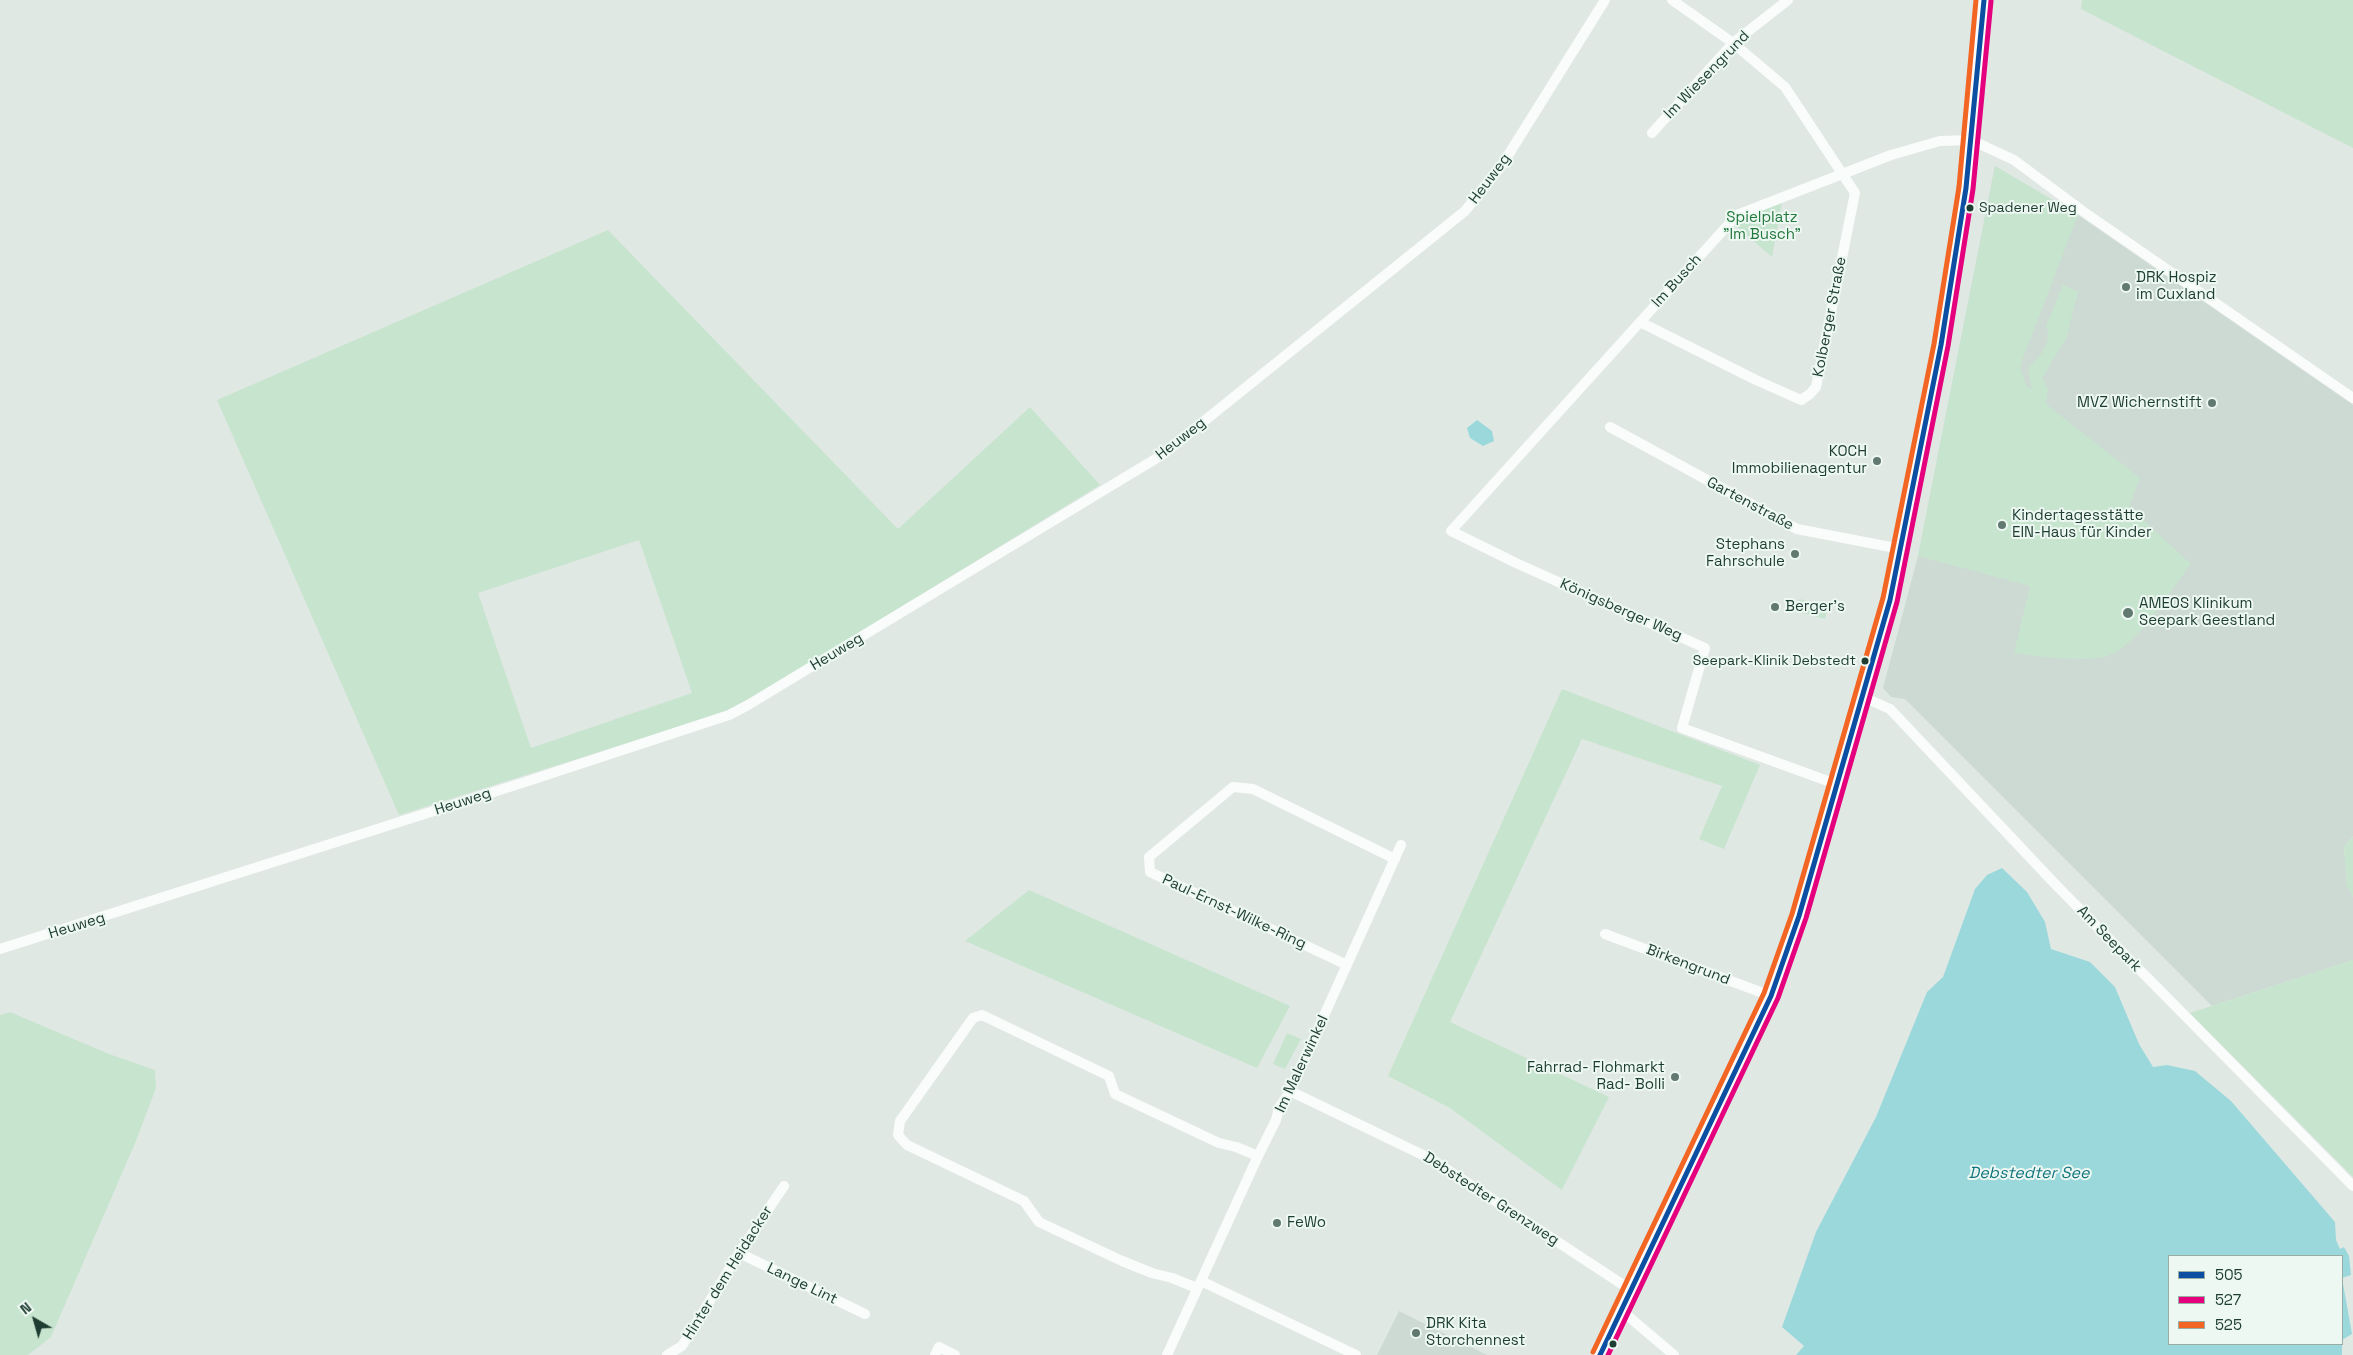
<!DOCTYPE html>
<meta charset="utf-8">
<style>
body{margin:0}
#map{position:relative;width:2353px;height:1355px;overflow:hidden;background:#e0e8e4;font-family:"Space Grotesk",sans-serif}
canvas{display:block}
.legend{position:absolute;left:2168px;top:1255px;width:175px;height:90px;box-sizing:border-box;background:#eef8f2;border:1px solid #9aada5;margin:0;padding:6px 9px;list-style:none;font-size:15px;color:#1d3d32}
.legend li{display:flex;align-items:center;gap:10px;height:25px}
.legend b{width:25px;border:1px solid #9aada5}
.north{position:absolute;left:10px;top:1295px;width:50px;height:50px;-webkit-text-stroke:4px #eef8f2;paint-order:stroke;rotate:322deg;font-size:14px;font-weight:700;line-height:20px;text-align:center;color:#1d3d32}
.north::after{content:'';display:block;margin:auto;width:18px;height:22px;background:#1d3d32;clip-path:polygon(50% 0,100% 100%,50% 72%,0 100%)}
</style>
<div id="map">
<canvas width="2353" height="1355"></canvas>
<ul class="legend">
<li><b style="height:6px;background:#0b4ea2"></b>505</li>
<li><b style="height:6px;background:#e5007d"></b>527</li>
<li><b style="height:6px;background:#f26522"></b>525</li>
</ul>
<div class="north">N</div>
</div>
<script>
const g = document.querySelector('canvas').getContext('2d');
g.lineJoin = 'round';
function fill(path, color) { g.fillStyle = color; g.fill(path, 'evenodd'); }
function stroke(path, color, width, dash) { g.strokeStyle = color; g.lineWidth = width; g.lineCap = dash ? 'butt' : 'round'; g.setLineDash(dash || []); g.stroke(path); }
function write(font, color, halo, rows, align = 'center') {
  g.font = font + ' "Space Grotesk",sans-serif'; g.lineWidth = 4; g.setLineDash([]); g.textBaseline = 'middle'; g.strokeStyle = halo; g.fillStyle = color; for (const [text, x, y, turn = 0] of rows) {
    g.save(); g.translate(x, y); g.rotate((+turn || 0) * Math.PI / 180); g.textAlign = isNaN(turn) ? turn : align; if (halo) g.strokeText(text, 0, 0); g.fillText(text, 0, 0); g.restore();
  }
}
fill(new Path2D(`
 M 1995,166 L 2078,215 L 2353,405 L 2353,836 L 2344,847 L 2347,884 L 2353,897 L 2353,960 L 2212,1006 L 1905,699 L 1891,697 L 1883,688 L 1918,556 Z
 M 1399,1311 L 1487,1355 L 1377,1355 Z`), '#cddad4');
fill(new Path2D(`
 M 2082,0 L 2353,0 L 2353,148 L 2081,9 Z
 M 1995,166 L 2078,215 L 2020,366 L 2026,385 L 2032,390 L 2028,368 C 2040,356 2053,343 2046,326 L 2063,285 L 2078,292 L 2066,339 L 2042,378 L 2048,389 L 2046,404 L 2140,478 L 2129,507 L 2191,564 C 2172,588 2137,645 2110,655 C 2086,664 2039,656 2014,653 L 2030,586 L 1918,556 Z
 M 1782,202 L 1772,257 L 1735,225 L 1744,216 Z
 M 608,230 L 898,529 L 1030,407 L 1100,485 L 749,700 L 726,712 L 399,815 L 217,400 ZM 639,540 L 692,693 L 531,748 L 478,593 Z
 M 1799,599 L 1828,606 L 1825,619 L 1796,611 Z
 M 1562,689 L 1760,765 L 1724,849 L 1699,839 L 1722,786 L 1582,739 L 1450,1022 L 1609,1097 L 1562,1190 L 1450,1108 L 1388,1076 Z
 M 2353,836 L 2353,897 L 2347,885 L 2344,847 Z
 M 1029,890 L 1290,1006 L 1257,1068 L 965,941 Z
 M 2353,960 L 2353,1177 L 2190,1013 Z
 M 10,1012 L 109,1054 L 155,1070 L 156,1088 L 136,1141 L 51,1337 L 28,1355 L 0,1355 L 0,1015 Z
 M 1287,1033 L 1301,1039 L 1285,1069 L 1273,1064 Z`), '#c7e4ce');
fill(new Path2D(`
 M 1477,420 L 1492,431 L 1494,441 L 1483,446 L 1470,438 L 1467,428 Z
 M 2002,868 L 2027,892 L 2045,922 L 2051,949 L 2090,962 L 2115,987 L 2139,1044 L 2153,1067 L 2167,1065 L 2195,1071 L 2231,1101 L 2335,1222 L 2336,1240 L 2340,1249 L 2344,1247 L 2349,1256 L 2351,1275 L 2342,1278 L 2352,1334 L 2342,1340 L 2342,1355 L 1796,1355 L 1804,1346 L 1782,1327 L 1816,1232 L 1876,1117 L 1927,992 L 1943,977 L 1975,889 L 1987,875 ZM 2342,1256 L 2342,1344 L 2169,1344 L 2169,1256 Z`), '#9bd8dc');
stroke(new Path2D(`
 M 1652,133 L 1733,43 L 1788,0
 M 1640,322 L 1756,380 L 1801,400 L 1810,394 L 1816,387 L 1855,193 L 1785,87 L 1733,43 L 1672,0
 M 1610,427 L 1797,529 L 1901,549
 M 1863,697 L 1890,709 L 2056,885 L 2353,1186
 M 1836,784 L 1682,728 L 1705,648 L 1516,563 L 1451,531 L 1737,215 L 1891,155 L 1940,141 L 1971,140 L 2014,160 L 2084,212 L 2353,398
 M 1605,934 L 1771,996
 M 0,949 L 525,782 L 729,715 L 748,705 L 1162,455 L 1465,211 L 1502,165 L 1605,0
 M 1347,965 L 1150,872 L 1149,857 L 1233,787 L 1253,789 L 1395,859
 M 1290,1091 L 1431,1159 L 1631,1290
 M 739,1253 L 865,1314
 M 1201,1281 L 1356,1355
 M 1197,1288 L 1172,1278 L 1152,1273 L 1122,1261 L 1039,1222 L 1024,1201 L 907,1145 L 898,1135 L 900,1121 L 973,1018 L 982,1015 L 1109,1076 L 1115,1094 L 1219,1143 L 1236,1147 L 1258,1156
 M 1622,1311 L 1674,1355
 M 667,1355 L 682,1346 L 739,1253 L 784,1186
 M 935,1355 L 939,1347 L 955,1355
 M 1167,1355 L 1258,1156 L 1276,1120 L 1279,1108 L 1290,1091 L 1401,845`), '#fafcfb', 10);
stroke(new Path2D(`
 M 1600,1355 L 1771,996 L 1799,916 L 1867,681 L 1890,600 L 1941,345 L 1966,188 L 1984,0`), '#fafcfb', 15);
stroke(new Path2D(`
 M 1600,1355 L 1771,996 L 1799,916 L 1890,600 L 1941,345 L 1966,188 L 1984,0`), '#0b4ea2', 5);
stroke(new Path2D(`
 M 1608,1355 L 1778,998 L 1806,918 L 1897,602 L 1948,346 L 1973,189 L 1991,1`), '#e5007d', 5);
stroke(new Path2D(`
 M 1593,1352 L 1764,993 L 1792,914 L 1883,598 L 1934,344 L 1959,187 L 1976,0`), '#f26522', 5);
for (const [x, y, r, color] of [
 [1970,208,4.5,"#1d3d32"],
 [2126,287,5,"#617970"],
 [2212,403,5,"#617970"],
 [1877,461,5,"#617970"],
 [2002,525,5,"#617970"],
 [1795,554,5,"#617970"],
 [1775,607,5,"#617970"],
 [2128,613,6,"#617970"],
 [1865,661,4.5,"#1d3d32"],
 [1675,1077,5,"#617970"],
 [1277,1223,5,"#617970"],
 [1416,1333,5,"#617970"],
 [1613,1344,4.5,"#1d3d32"]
]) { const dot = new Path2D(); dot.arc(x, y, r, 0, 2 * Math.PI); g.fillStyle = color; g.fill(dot); stroke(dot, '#eef8f2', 2); }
write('14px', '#1d3d32', '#eef8f2', [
 ["Spadener Weg",1979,208],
 ["Seepark-Klinik Debstedt",1856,661,"right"]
], 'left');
write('15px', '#1d3d32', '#eef8f2', [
 ["Im Wiesengrund",1707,75,-46],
 ["Heuweg",1490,179,-53],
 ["Im Busch",1677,281,-48],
 ["Kolberger Straße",1830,317,-79],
 ["Heuweg",1181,439,-38],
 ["Gartenstraße",1750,504,28],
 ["Königsberger Weg",1621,610,24],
 ["Heuweg",837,652,-31],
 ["Heuweg",463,802,-18],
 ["Paul-Ernst-Wilke-Ring",1234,912,25],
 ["Heuweg",77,926,-17],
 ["Am Seepark",2109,939,46],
 ["Birkengrund",1688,965,21],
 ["Im Malerwinkel",1302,1064,-65],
 ["Debstedter Grenzweg",1491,1199,33],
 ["Hinter dem Heidacker",728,1273,-58],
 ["Lange Lint",802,1284,26]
]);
write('15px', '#23783d', '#eef8f2', [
 ["Spielplatz",1762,218],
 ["\"Im Busch\"",1762,235]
]);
write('15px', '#1d3d32', '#eef8f2', [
 ["DRK Hospiz",2136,278],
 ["im Cuxland",2136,295],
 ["MVZ Wichernstift",2202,403,"right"],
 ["KOCH",1867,452,"right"],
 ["Immobilienagentur",1867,469,"right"],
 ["Kindertagesstätte",2012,516],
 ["EIN-Haus für Kinder",2012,533],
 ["Stephans",1785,545,"right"],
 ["Fahrschule",1785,562,"right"],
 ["AMEOS Klinikum",2139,604],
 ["Seepark Geestland",2139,621],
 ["Berger's",1785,607],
 ["Fahrrad- Flohmarkt",1665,1068,"right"],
 ["Rad- Bolli",1665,1085,"right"],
 ["FeWo",1287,1223],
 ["DRK Kita",1426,1324],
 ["Storchennest",1426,1341]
], 'left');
write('italic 16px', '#11757f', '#eef8f2', [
 ["Debstedter See",2029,1174]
]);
</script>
